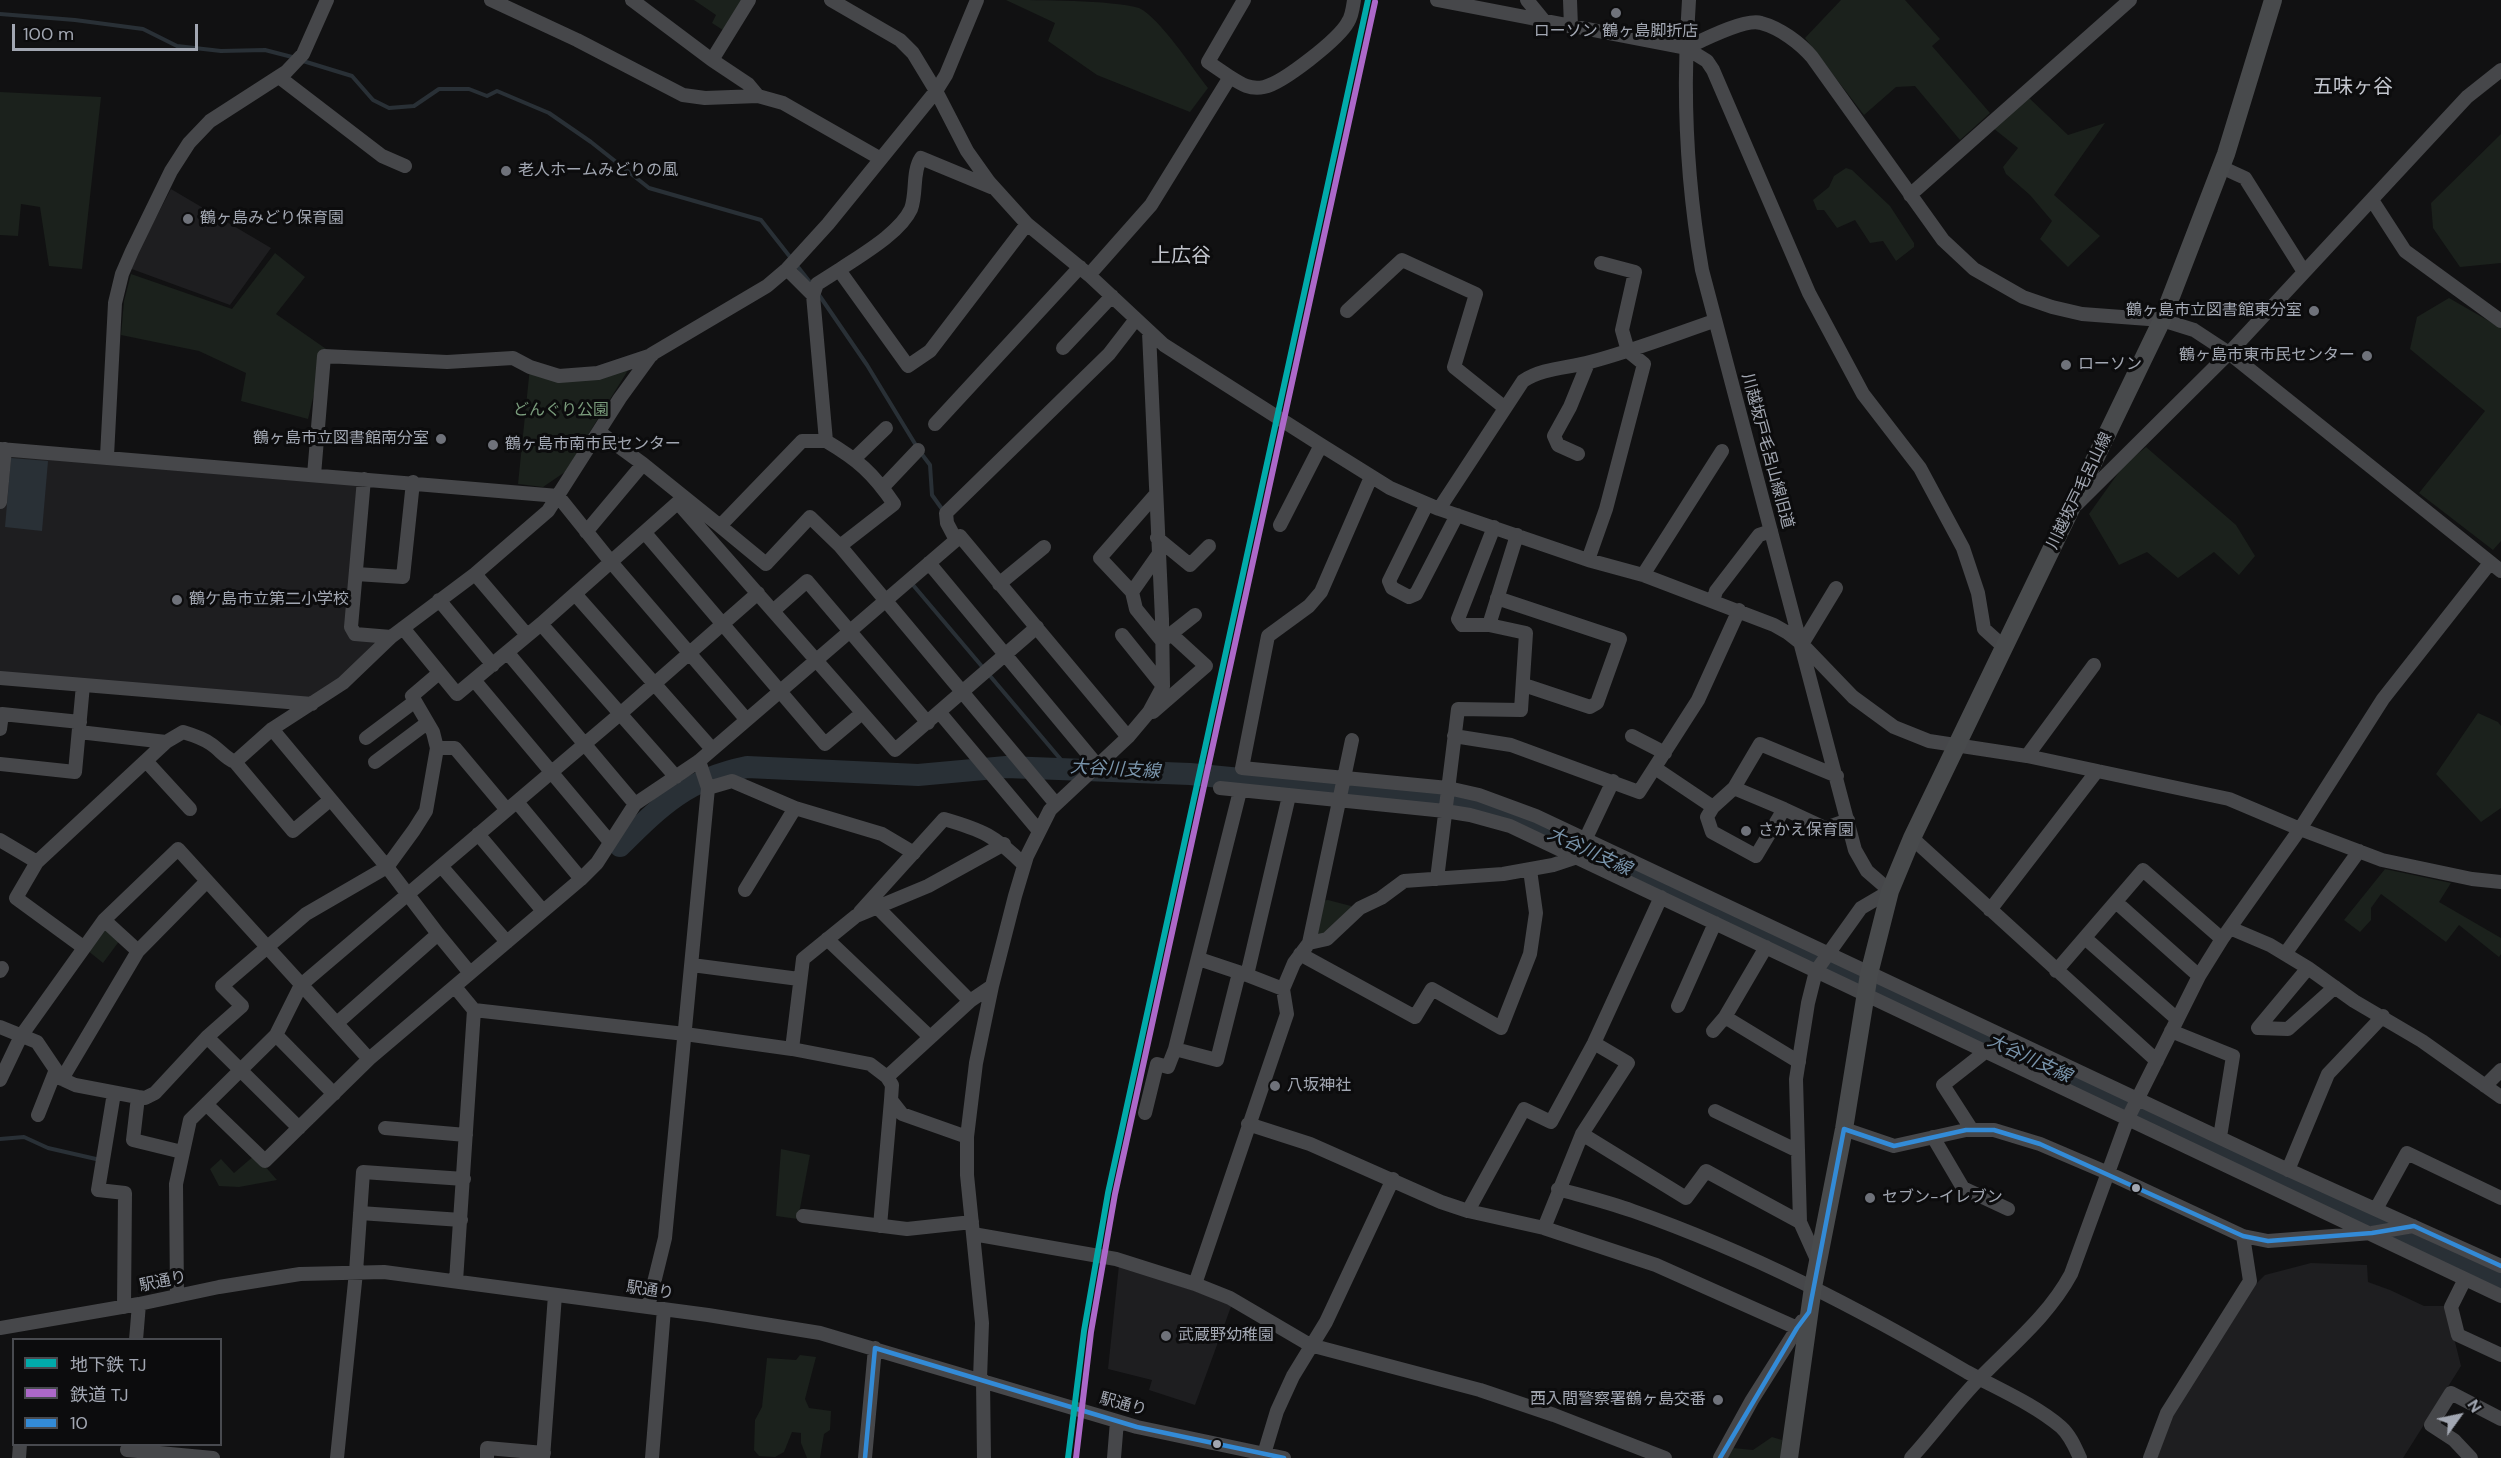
<!DOCTYPE html>
<meta charset="utf-8">
<style>
body{margin:0}
#map{position:relative;width:2501px;height:1458px;overflow:hidden;background:#111112;font-family:"DM Sans","Noto Sans JP",sans-serif}
canvas{display:block}
.legend{position:absolute;left:12px;top:1338px;width:210px;height:108px;box-sizing:border-box;background:#0c0c0d;border:2px solid #484a4f;margin:0;padding:8px 10px;list-style:none;font-size:18px;color:#a2a7b2}
.legend li{display:flex;align-items:center;gap:12px;height:30px}
.legend b{width:30px;border:2px solid #484a4f}
.north{position:absolute;left:2429px;top:1386px;width:60px;height:60px;-webkit-text-stroke:4px #0c0c0d;paint-order:stroke;rotate:57deg;font-size:16px;font-weight:700;line-height:24px;text-align:center;color:#a2a7b2}
.north::after{content:'';display:block;margin:auto;width:21px;height:27px;background:#a2a7b2;clip-path:polygon(50% 0,100% 100%,50% 72%,0 100%)}
.scale{position:absolute;left:12px;top:24px;width:186px;height:27px;box-sizing:border-box;border:3px solid #a2a7b2;border-top:0;padding-left:8px;font-size:18px;line-height:21px;white-space:nowrap;color:#a2a7b2;-webkit-text-stroke:4px #0c0c0d;paint-order:stroke}
</style>
<div id="map">
<canvas width="2501" height="1458"></canvas>
<ul class="legend">
<li><b style="height:8px;background:#01aaaa"></b>地下鉄 TJ</li>
<li><b style="height:8px;background:#ac68c9"></b>鉄道 TJ</li>
<li><b style="height:8px;background:#338bd7"></b>10</li>
</ul>
<div class="north">N</div>
<div class="scale">100 m</div>
</div>
<script>
const g = document.querySelector('canvas').getContext('2d');
g.lineJoin = 'round';
function fill(path, color) { g.fillStyle = color; g.fill(path, 'evenodd'); }
function stroke(path, color, width, dash) { g.strokeStyle = color; g.lineWidth = width; g.lineCap = dash ? 'butt' : 'round'; g.setLineDash(dash || []); g.stroke(path); }
function write(font, color, halo, rows, align = 'center') {
  g.font = font + ' "DM Sans","Noto Sans JP",sans-serif'; g.lineWidth = 6; g.setLineDash([]); g.textBaseline = 'middle'; g.strokeStyle = halo; g.fillStyle = color; for (const [text, x, y, turn = 0] of rows) {
    g.save(); g.translate(x, y); g.rotate((+turn || 0) * Math.PI / 180); g.textAlign = isNaN(turn) ? turn : align; if (halo) g.strokeText(text, 0, 0); g.fillText(text, 0, 0); g.restore();
  }
}
fill(new Path2D(`
 M 171,189 L 271,248 L 230,305 L 129,268 Z
 M 5,449 L 364,479 L 351,627 L 391,637 L 312,704 L 0,678 L 0,502 Z
 M 2311,1263 L 2367,1265 L 2368,1282 L 2390,1290 L 2424,1306 L 2446,1306 L 2461,1366 L 2403,1458 L 2157,1458 L 2173,1413 L 2248,1292 L 2265,1275 Z
 M 1119,1265 L 1232,1304 L 1195,1405 L 1149,1390 L 1152,1380 L 1108,1369 Z`), '#1e1e20');
fill(new Path2D(`
 M 694,0 L 746,0 L 726,32 L 712,23 L 716,15 Z
 M 1006,0 C 1040,0 1110,0 1139,8 C 1160,18 1193,69 1208,88 L 1190,112 L 1097,75 L 1048,41 L 1055,23 Z
 M 1841,0 L 1905,0 L 1940,39 L 1932,46 L 1990,113 L 1960,140 L 1915,86 L 1896,87 L 1864,115 L 1805,38 Z
 M 0,92 L 101,97 L 82,269 L 49,266 L 40,207 L 21,204 L 18,236 L 0,235 Z
 M 2028,97 L 2068,135 L 2105,123 L 2054,195 L 2100,236 L 2068,267 L 2040,239 L 2052,221 L 2030,195 L 2006,174 L 2003,167 L 2018,148 L 1993,128 Z
 M 2501,134 L 2501,263 L 2460,267 L 2433,228 L 2431,203 Z
 M 1846,168 L 1852,170 L 1890,206 L 1914,243 L 1914,247 L 1896,261 L 1883,241 L 1870,243 L 1855,220 L 1837,228 L 1824,210 L 1817,210 L 1813,200 L 1829,187 L 1834,176 Z
 M 275,253 L 305,277 L 276,314 L 329,351 L 316,385 L 308,419 L 241,401 L 246,373 L 199,351 L 121,335 L 124,301 L 131,274 L 232,309 Z
 M 2449,298 L 2501,328 L 2501,541 L 2493,550 L 2419,493 L 2485,411 L 2410,349 L 2417,317 Z
 M 530,367 L 558,376 L 630,367 L 565,472 L 543,487 L 518,484 Z
 M 2146,447 L 2236,525 L 2255,556 L 2239,575 L 2214,552 L 2178,578 L 2147,552 L 2119,565 L 2089,514 L 2124,465 Z
 M 2478,713 L 2498,722 L 2501,726 L 2501,808 L 2481,822 L 2436,774 Z
 M 2385,869 L 2451,883 L 2439,902 L 2501,938 L 2501,954 L 2499,957 L 2459,925 L 2446,942 L 2381,894 L 2371,908 L 2371,920 L 2360,932 L 2344,920 Z
 M 1328,900 L 1351,906 L 1352,911 L 1328,935 L 1316,938 L 1321,901 Z
 M 106,927 L 120,940 L 103,963 L 87,950 Z
 M 781,1149 L 810,1155 L 798,1219 L 776,1216 Z
 M 255,1155 L 277,1180 L 239,1187 L 219,1186 L 210,1169 L 221,1159 L 234,1173 Z
 M 800,1355 L 816,1357 L 805,1399 L 809,1408 L 831,1411 L 830,1430 L 824,1434 L 820,1458 L 807,1458 L 801,1443 L 801,1433 L 792,1432 L 784,1452 L 775,1457 L 759,1456 L 754,1450 L 755,1420 L 762,1407 L 767,1358 L 796,1360 Z
 M 1772,1437 L 1782,1440 L 1781,1458 L 1727,1458 L 1733,1448 L 1753,1450 Z`), '#1b211c');
fill(new Path2D(`
 M 11,458 L 48,461 L 42,531 L 5,527 Z`), '#293036');
stroke(new Path2D(`
 M 0,14 L 75,20 L 143,29 L 177,46 L 221,51 L 265,50 L 296,58
 M 303,61 L 352,76 L 373,100 L 389,108 L 414,106 L 439,89 L 469,89 L 487,96 L 497,91 L 549,113 L 591,142 L 649,188 L 761,220 L 809,281
 M 817,292 L 867,365 L 917,447
 M 921,453 L 930,465 L 932,495 L 942,509
 M 913,585 L 1068,768
 M 0,1139 L 24,1137 L 48,1148 L 96,1159`), '#293036', 4);
stroke(new Path2D(`
 M 620,846 C 661,805 688,779 747,767 L 918,775 L 1006,767 L 1190,774 L 1454,800 L 1522,820 L 2501,1280`), '#293036', 22);
stroke(new Path2D(`
 M 491,0 L 577,40 L 683,95 L 705,98 L 758,96 L 783,103 L 881,159
 M 632,0 L 712,60
 M 749,0 L 712,60 L 748,84 L 758,96
 M 831,0 L 900,40 L 913,53 L 936,91 L 946,75 L 977,0
 M 1437,0 L 1686,48
 M 1527,0 L 1545,22
 M 1570,0 L 1571,27
 M 1689,0 C 1682,93 1686,178 1702,270 L 1855,850 L 1867,871 L 1890,891 L 1861,908 L 1816,971 L 1808,1003 L 1796,1079 L 1800,1222 L 1818,1262
 M 279,77 L 382,156 L 405,166
 M 1230,77 L 1208,62 L 1244,0
 M 2221,167 L 2245,178 L 2304,272
 M 1910,195 L 2130,0
 M 2372,200 L 2405,251 L 2501,321
 M 787,269 L 813,295 L 826,441 C 858,460 873,473 894,504 L 840,546 L 1056,804
 M 839,270 C 861,255 900,233 911,209 C 917,193 912,172 921,158 L 991,187
 M 1089,275 L 1151,205 L 1230,77 C 1241,84 1250,90 1264,87 C 1283,83 1339,39 1348,22 C 1352,16 1353,7 1354,0
 M 813,295 L 817,284 L 839,270 L 908,366 L 930,351 L 1027,224
 M 1347,311 L 1402,260 L 1476,294 L 1454,367 L 1505,408
 M 1063,348 L 1112,296
 M 935,424 L 1080,267
 M 599,432 L 643,464
 M 0,449 L 558,496 L 611,562 L 746,719
 M 1578,454 L 1558,445 L 1554,436 L 1570,407 L 1588,363
 M 107,456 L 115,303 L 122,274 L 132,251 L 171,171 L 189,143 L 210,121 L 286,72 L 303,54 L 327,0
 M 855,458 L 886,428
 M 314,475 L 324,356 L 447,362 L 513,358 L 530,367 L 559,376 L 598,373 L 652,355
 M 1371,477 L 1321,592 L 1309,606 L 1268,636 L 1242,768 L 1448,788 L 1479,795 L 1536,816 L 2282,1167 L 2501,1266
 M 364,479 L 351,627 L 355,634 L 391,637
 M 882,488 L 918,450
 M 1156,494 L 1100,558 L 1132,592 L 1136,609 L 1162,641 L 1195,615
 M 0,502 L 5,449
 M 678,503 L 895,750 L 1037,627
 M 1427,504 L 1389,581 L 1392,588 L 1409,597 L 1416,594 L 1457,515
 M 2077,504 L 2229,353 L 2467,97 L 2501,70
 M 1439,509 L 1523,381 C 1542,368 1568,368 1590,362 C 1632,351 1673,335 1714,321
 M 1280,525 L 1321,445
 M 720,526 L 766,564 L 810,517 L 840,546
 M 586,532 L 643,464 L 720,526 L 802,441 L 826,441
 M 645,533 L 825,744 L 862,713
 M 1157,538 L 1190,565 L 1209,546
 M 1588,560 L 1606,509 L 1644,364 L 1628,351 L 1622,330 L 1635,272 L 1601,263
 M 929,563 L 1097,765
 M 356,574 L 403,577 L 413,482
 M 475,574 L 527,635
 M 1643,575 L 1722,451
 M 999,584 L 1044,547
 M 1132,592 L 1158,555
 M 575,594 L 712,749
 M 1497,598 L 1620,639 L 1597,703 L 1590,707 L 1524,685
 M 439,600 L 493,665
 M 1713,601 L 1716,591 L 1759,535 L 1771,531
 M 773,611 L 807,581 L 928,723
 M 541,624 L 676,777
 M 1489,625 L 1517,535
 M 403,628 L 457,694 L 541,624 L 684,497
 M 1122,635 L 1163,686
 M 1802,644 L 1836,588
 M 2005,648 L 1984,629 L 1978,593 L 1963,548 L 1920,468 L 1863,394 L 1809,293 L 1713,70 L 1707,61 L 1686,48 C 1701,41 1745,18 1761,23 C 1780,28 1800,43 1812,57 L 1943,240 L 1974,269 L 2023,297 L 2052,307 L 2082,314 L 2162,320 L 2194,330 L 2229,353 L 2501,571
 M 507,652 L 635,804
 M 0,678 L 312,704
 M 474,680 L 610,842
 M 1153,712 L 1206,666 L 1171,634
 M 940,713 L 1039,831
 M 0,729 L 2,714 L 80,722
 M 272,729 L 387,867 L 438,934 L 470,973
 M 79,732 L 166,742
 M 1454,736 L 1511,745 L 1639,792 L 1698,700 L 1739,610
 M 1632,736 L 1665,753
 M 1128,737 L 960,536 L 956,540 L 947,523 L 946,513 L 1109,354 L 1136,319
 M 366,738 L 414,702
 M 437,748 L 455,748 L 507,810
 M 2027,756 L 2094,665
 M 146,761 L 190,809
 M 235,762 L 272,729 L 343,683 L 391,637 L 475,574 L 548,511 L 620,398 L 652,354 L 767,286 L 787,269 L 828,224 L 936,91 L 967,151 L 989,182 L 1027,224 L 1089,275 L 1164,345 L 1321,445 L 1390,488 L 1439,509 L 1588,560 L 1643,575 L 1774,625 L 1788,633 L 1802,644 L 1853,697 L 1894,727 L 1929,741 L 2027,756 L 2229,799 L 2300,829 L 2382,860 L 2472,879 L 2501,882
 M 375,762 L 427,723
 M 0,764 L 75,772 L 83,685
 M 1655,768 L 1713,807
 M 708,788 L 732,781 L 795,808 L 882,834 L 914,853
 M 1220,788 L 1445,811 L 1470,815 L 1510,826 L 2501,1296
 M 1734,788 L 1784,809 L 1756,856 L 1712,832 L 1707,817 L 1713,807 L 1734,788 L 1760,744 L 1837,776
 M 517,802 L 581,879
 M 1784,809 L 1825,828 L 1848,820
 M 478,834 L 543,911
 M 1912,838 L 2157,1061
 M 0,840 L 37,862
 M 441,866 L 507,942
 M 1437,879 L 1458,709 L 1521,710 L 1526,633 L 1489,625 L 1462,625 L 1458,619 L 1494,527
 M 745,890 L 795,808
 M 2116,902 L 2199,976
 M 877,907 L 970,1001
 M 1990,910 L 2097,771
 M 860,912 L 944,819 C 982,830 996,836 1024,865
 M 104,920 L 138,951
 M 2230,928 L 2270,945 L 2308,968 L 2354,1001 L 2422,1041 L 2501,1097
 M 2085,938 L 2177,1019
 M 827,939 L 930,1037
 M 1309,943 L 1352,740
 M 83,947 L 16,898 L 37,862 L 166,742 L 183,732 C 193,735 203,738 211,744 C 220,750 225,758 235,762 L 293,831 L 330,800
 M 1300,954 L 1415,1017 L 1432,989 L 1501,1028 L 1530,954 L 1536,913 L 1530,870
 M 2285,954 L 2359,851
 M 1199,959 L 1247,975 L 1283,989
 M 692,965 L 799,979
 M 2308,968 L 2258,1028 L 2288,1029 L 2335,987
 M 0,971 L 2,968
 M 2056,971 L 2143,870 L 2222,939
 M 1239,973 L 1217,1060 L 1175,1049 L 1240,791
 M 1247,975 L 1289,796
 M 455,987 L 474,1010 L 456,1281
 M 1678,1006 L 1715,923
 M 474,1010 L 685,1034 L 792,1049 L 870,1064 L 887,1077 L 892,1085 L 891,1100 L 902,1114 L 967,1137
 M 1725,1017 L 1799,1062
 M 337,1023 L 438,934
 M 0,1027 L 37,1042 L 62,1079 L 75,1085 L 138,1097 L 145,1098 L 155,1093 L 207,1037 L 242,1006 L 222,986 L 306,914 L 387,867 L 414,830 L 426,811 L 437,748 L 433,732 L 412,696 L 439,673
 M 1713,1031 L 1725,1017 L 1766,947
 M 2171,1031 L 2233,1056 L 2220,1137
 M 276,1035 L 334,1094
 M 207,1037 L 299,1128
 M 792,1049 L 803,959 L 856,916 L 928,886 L 1004,844
 M 887,1077 L 970,1001 L 992,986
 M 62,1079 L 138,951 L 207,881
 M 0,1080 L 21,1036 L 104,920 L 178,849 L 369,1059
 M 2485,1086 L 2501,1070
 M 114,1093 L 98,1190 L 125,1193 L 124,1307
 M 138,1097 L 133,1140 L 182,1152
 M 206,1104 L 265,1161 L 369,1059 L 581,879 L 597,863 L 635,804 L 699,761 L 956,540
 M 1715,1111 L 1798,1151
 M 1145,1113 L 1157,1064 L 1168,1067 L 1175,1049
 M 38,1115 L 55,1072
 M 1248,1124 L 1310,1144 L 1441,1202 L 1468,1211 L 1544,1228 L 1656,1265 L 1797,1328
 M 385,1128 L 466,1135
 M 1844,1129 L 1894,1146 L 1966,1130 L 1994,1130 L 2040,1144 L 2108,1173 L 2243,1236 L 2268,1241 L 2372,1233 L 2413,1226
 M 1972,1130 L 1943,1085 L 1985,1052
 M 1582,1134 L 1686,1198 L 1706,1171 L 1800,1222
 M 1933,1137 L 1963,1188 L 2008,1209
 M 2288,1170 L 2328,1074 L 2383,1016
 M 1558,1189 C 1583,1196 1608,1202 1633,1211 C 1750,1252 1860,1309 1967,1372 C 1998,1389 2034,1404 2061,1427 C 2070,1435 2075,1447 2080,1458
 M 2376,1209 L 2407,1153 L 2501,1198
 M 1468,1211 L 1524,1109 L 1551,1122 L 1594,1043 L 1661,897
 M 360,1213 L 461,1220
 M 803,1216 L 907,1229 L 972,1222
 M 880,1226 L 891,1100
 M 1544,1228 L 1582,1134 L 1628,1063 L 1594,1043
 M 973,1234 L 1116,1259 L 1195,1284 L 1230,1298 L 1310,1345 L 1480,1390 L 1554,1415 L 1665,1458
 M 2465,1279 L 2451,1307 L 2458,1335 L 2501,1355
 M 1195,1284 L 1287,1014 L 1283,989 L 1294,963 L 1309,943 L 1327,939 L 1360,908 L 1381,898 L 1404,881 L 1503,874 L 1553,865 L 1577,857 L 1613,781
 M 177,1296 L 176,1184 L 190,1120 L 276,1035 L 301,985 L 620,714 L 758,593
 M 648,1307 L 665,1238 L 708,788 L 699,761
 M 0,1328 L 139,1304 L 219,1287 L 300,1274 L 384,1272 L 708,1315 L 820,1333 L 1137,1427 L 1284,1458
 M 136,1340 L 139,1304
 M 980,1379 L 982,1323 L 967,1175 L 967,1137 L 976,1063 L 992,986 L 1015,896 L 1027,856 L 1050,810 L 1128,737 L 1149,712 L 1163,686 L 1162,619 L 1149,332
 M 983,1380 L 984,1458
 M 127,1450 L 213,1458
 M 1264,1454 L 1277,1411 L 1293,1376 L 1326,1322 L 1393,1179
 M 19,1458 L 20,1444
 M 337,1458 L 356,1272 L 363,1172 L 464,1179
 M 487,1458 L 487,1448 L 544,1453
 M 543,1458 L 555,1295
 M 652,1458 L 664,1309
 M 865,1458 L 875,1348
 M 1114,1458 L 1117,1421
 M 1720,1458 L 1752,1400 L 1802,1321
 M 1911,1458 C 1935,1432 1956,1402 1980,1378 C 2012,1345 2049,1315 2071,1274 L 2128,1118 L 2199,976 L 2222,939 L 2300,829 L 2383,699 L 2490,563
 M 2150,1458 L 2167,1413 L 2250,1281 L 2243,1236
 M 2471,1458 L 2454,1440 L 2431,1425 L 2451,1393 L 2501,1419`), '#46474a', 14);
stroke(new Path2D(`
 M 1789,1458 L 1813,1287 L 1844,1129 L 1869,974 L 1890,891 L 1912,838 L 2162,320 L 2226,154 L 2273,0`), '#484a4c', 18);
stroke(new Path2D(`
 M 865,1458 L 875,1348 L 1137,1427 L 1284,1458
 M 1720,1458 L 1797,1328 L 1809,1312 L 1844,1129 L 1894,1146 L 1966,1130 L 1994,1130 L 2040,1144 L 2243,1236 L 2268,1241 L 2372,1233 L 2414,1226 L 2501,1266`), '#338bd7', 4.5);
stroke(new Path2D(`
 M 1076,1458 L 1091,1332 L 1115,1194 L 1375,2`), '#ac68c9', 6);
stroke(new Path2D(`
 M 1068,1458 L 1084,1331 L 1108,1193 L 1368,0`), '#01aaaa', 6);
for (const [x, y, r, color] of [
 [1616,13,6,"#6f727a"],
 [506,171,6,"#6f727a"],
 [188,219,6,"#6f727a"],
 [2314,311,6,"#6f727a"],
 [2367,356,6,"#6f727a"],
 [2066,365,6,"#6f727a"],
 [441,439,6,"#6f727a"],
 [493,445,6,"#6f727a"],
 [177,600,6,"#6f727a"],
 [1746,831,6,"#6f727a"],
 [1275,1086,6,"#6f727a"],
 [2136,1188,5,"#a2a7b2"],
 [1870,1198,6,"#6f727a"],
 [1166,1336,6,"#6f727a"],
 [1718,1400,6,"#6f727a"],
 [1217,1444,5,"#a2a7b2"]
]) { const dot = new Path2D(); dot.arc(x, y, r, 0, 2 * Math.PI); g.fillStyle = color; g.fill(dot); stroke(dot, '#0c0c0d', 2); }
write('16px', '#a2a7b2', '#0c0c0d', [
 ["ローソン 鶴ヶ島脚折店",1616,32,"center"],
 ["老人ホームみどりの風",518,171],
 ["鶴ヶ島みどり保育園",200,219],
 ["鶴ヶ島市立図書館東分室",2302,311,"right"],
 ["鶴ヶ島市東市民センター",2355,356,"right"],
 ["ローソン",2078,365],
 ["鶴ヶ島市立図書館南分室",429,439,"right"],
 ["鶴ヶ島市南市民センター",505,445],
 ["鶴ケ島市立第二小学校",189,600],
 ["さかえ保育園",1758,831],
 ["八坂神社",1287,1086],
 ["セブン-イレブン",1882,1198],
 ["武蔵野幼稚園",1178,1336],
 ["西入間警察署鶴ヶ島交番",1706,1400,"right"]
], 'left');
write('16px', '#7a9c7c', '#0c0c0d', [
 ["どんぐり公園",561,411]
]);
write('16px', '#a2a7b2', '#0c0c0d', [
 ["川越坂戸毛呂山線旧道",1767,451,75],
 ["川越坂戸毛呂山線",2080,491,-64],
 ["駅通り",163,1282,-12],
 ["駅通り",650,1291,8],
 ["駅通り",1123,1405,15]
]);
write('italic 18px', '#7a95ac', '#0c0c0d', [
 ["大谷川支線",1115,770,3],
 ["大谷川支線",1589,852,25],
 ["大谷川支線",2029,1059,25]
]);
write('20px', '#c3c6ce', '#0c0c0d', [
 ["五味ヶ谷",2353,88],
 ["上広谷",1181,257]
]);
</script>
